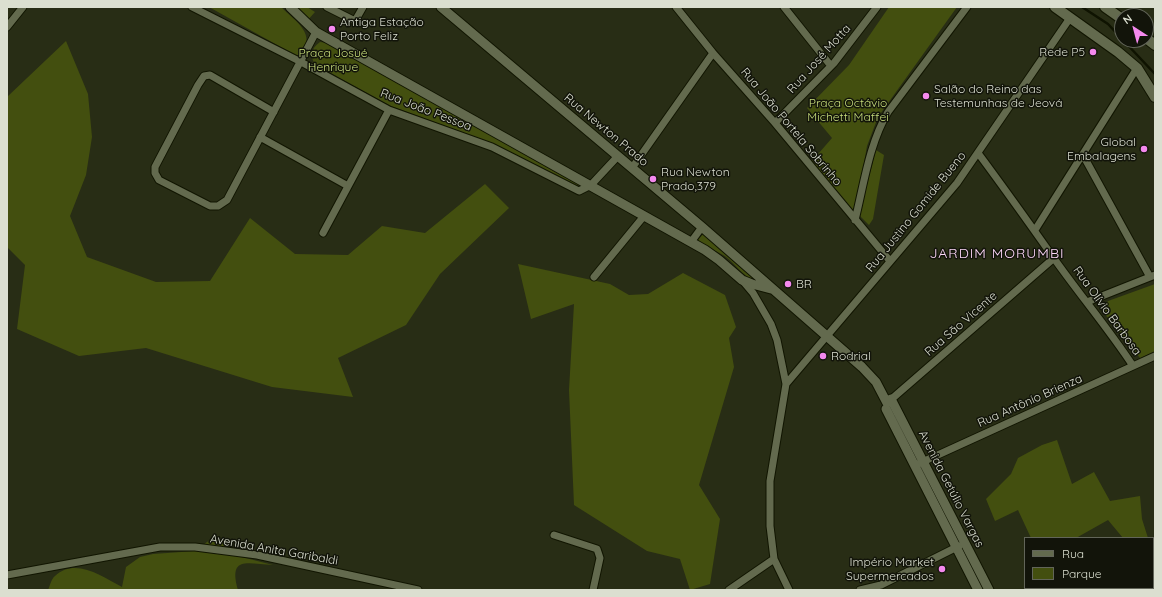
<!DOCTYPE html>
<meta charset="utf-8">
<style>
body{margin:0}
#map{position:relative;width:1162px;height:597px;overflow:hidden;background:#282d15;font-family:Quicksand,sans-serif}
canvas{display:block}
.frame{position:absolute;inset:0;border:8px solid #dbdfd0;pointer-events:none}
.legend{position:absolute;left:1024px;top:537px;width:130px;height:52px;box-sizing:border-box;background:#12140a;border:1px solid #626559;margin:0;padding:5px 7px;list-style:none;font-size:12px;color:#dbdfd0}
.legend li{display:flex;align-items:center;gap:8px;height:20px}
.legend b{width:20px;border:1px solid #626559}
.north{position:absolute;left:1114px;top:8px;width:40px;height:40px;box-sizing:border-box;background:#12140a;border:1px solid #626559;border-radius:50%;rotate:324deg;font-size:11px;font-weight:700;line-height:16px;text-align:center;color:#dbdfd0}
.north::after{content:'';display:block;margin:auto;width:14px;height:18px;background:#f589ee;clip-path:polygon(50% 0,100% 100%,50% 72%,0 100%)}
</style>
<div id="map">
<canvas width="1162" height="597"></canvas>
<div class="frame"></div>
<ul class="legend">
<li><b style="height:5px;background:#636a4e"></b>Rua</li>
<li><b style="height:11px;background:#434f0f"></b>Parque</li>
</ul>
<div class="north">N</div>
</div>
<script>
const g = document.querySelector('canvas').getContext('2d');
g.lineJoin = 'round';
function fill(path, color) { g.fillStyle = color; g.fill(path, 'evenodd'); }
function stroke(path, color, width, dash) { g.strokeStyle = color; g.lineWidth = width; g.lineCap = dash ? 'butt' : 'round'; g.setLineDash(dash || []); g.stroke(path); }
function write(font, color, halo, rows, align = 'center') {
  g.font = font + ' Quicksand,sans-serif'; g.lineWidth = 3; g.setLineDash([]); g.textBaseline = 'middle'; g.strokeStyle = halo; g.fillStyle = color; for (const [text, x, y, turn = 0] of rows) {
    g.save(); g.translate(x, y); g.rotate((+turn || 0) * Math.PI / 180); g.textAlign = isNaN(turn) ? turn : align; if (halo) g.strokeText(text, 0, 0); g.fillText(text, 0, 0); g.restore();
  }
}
fill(new Path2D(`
 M 209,7 L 281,7 C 295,21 318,34 300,55 L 295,55 Z
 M 293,7 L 307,7 L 315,12 L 307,21 Z
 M 889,7 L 957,7 L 878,117 L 867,146 L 857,202 L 855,208 L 851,210 L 812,161 L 832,138 L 807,108 L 849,65 Z
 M 66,41 L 88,94 L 92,137 L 86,175 L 70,216 L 87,257 L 156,282 L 210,281 L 250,218 L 295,254 L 348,255 L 382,226 L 425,233 L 485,184 L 509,208 L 440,274 L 406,325 L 338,358 L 353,397 L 272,387 L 146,348 L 79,356 L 17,329 L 25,265 L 7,247 L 7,97 Z
 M 320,42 L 328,43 L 580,185 L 576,186 L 494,144 L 391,106 L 316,65 C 309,57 311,48 320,42 Z
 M 876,150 L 884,155 L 873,219 L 869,225 L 859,215 Z
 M 703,234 L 758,282 C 743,278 736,263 723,255 C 715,250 705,247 696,242 Z
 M 518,264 L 610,284 L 629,295 L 648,294 L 683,273 L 725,295 L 736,327 L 729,338 L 734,367 L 699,485 L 720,519 L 710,584 L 690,590 L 680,559 L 647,551 L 574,505 L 569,390 L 574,304 L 531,319 Z
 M 1155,284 L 1155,351 L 1140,358 L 1104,313 L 1103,309 L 1108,301 Z
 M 1057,440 L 1072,484 L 1094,472 L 1110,501 L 1140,496 L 1142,519 L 1148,538 L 1123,538 L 1108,520 L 1076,538 L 1031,538 L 1018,510 L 995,521 L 986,499 L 1011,474 L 1018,458 L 1042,445 Z
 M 211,539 L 218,539 L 223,541 L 225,550 L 230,554 L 273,565 C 248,564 228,555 238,590 L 48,590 C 50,586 51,579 55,576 C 75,557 102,576 122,587 L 126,567 L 140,557 L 153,554 L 195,551 Z`), '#434f0f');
stroke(new Path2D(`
 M 1082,7 L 1108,24 L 1122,39
 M 1123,40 L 1155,74`), '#0f1301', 2.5);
const minor = new Path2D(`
 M 192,7 L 301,62 L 389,110 L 492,147 L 579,191 L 591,185 L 618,156
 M 327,7 L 355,21 L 363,7
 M 676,7 L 713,53 L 775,123 L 890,261
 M 784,7 L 831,66
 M 7,27 L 23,7
 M 274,112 L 210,75 L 204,76 L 198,85 L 155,167 L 155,173 L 159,180 L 210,206 L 218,206 L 227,200 L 316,32
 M 775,123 L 834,63 L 877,7
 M 260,137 L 348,186
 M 978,153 C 1004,188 1029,223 1053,257 C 1079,294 1108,328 1133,366
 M 1083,155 L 1150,277
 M 632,168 L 713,53
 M 855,220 C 864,184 869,144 888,112 L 967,7
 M 1035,230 L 1137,68
 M 323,233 L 389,110
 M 691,242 L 702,227
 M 594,277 L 644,216
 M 742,280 L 753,293 L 771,324 L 777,340 L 786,384 L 770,481 L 770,526 L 774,559 L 789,590
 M 1087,302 L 1155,275
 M 786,384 L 957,183 L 1070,18
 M 887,403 L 1054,258
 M 918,464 L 1155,356
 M 554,535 L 597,549 L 600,558 L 593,590
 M 7,575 L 160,547 L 195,547 L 257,555 L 418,590
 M 729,590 L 774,559
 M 860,590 L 881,585 L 959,546`);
const tertiary = new Path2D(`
 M 290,7 L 316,32 L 705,250 L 719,260 L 742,280 L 752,284 L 771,289
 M 441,7 L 702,227 L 862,367 L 876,382 L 887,403
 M 891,399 L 989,590
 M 886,409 L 978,590`);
const secondary = new Path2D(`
 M 1055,7 L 1118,52 L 1137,68 L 1155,97
 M 1105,7 L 1122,19
 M 1146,38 L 1155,45`);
stroke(minor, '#111501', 9);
stroke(tertiary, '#111501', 11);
stroke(secondary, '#111501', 12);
stroke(minor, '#636a4e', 7);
stroke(tertiary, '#636a4e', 9);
stroke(secondary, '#636a4e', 10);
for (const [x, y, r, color] of [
 [332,29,4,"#f589ee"],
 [1093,52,4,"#f589ee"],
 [926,96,4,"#f589ee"],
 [1144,149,4,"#f589ee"],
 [653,179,4,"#f589ee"],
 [788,284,4,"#f589ee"],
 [823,356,4,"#f589ee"],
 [942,569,4,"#f589ee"]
]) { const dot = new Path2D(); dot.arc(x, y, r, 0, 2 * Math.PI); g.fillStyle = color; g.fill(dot); stroke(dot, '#12140a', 1.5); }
write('12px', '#dbdfd0', '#12140a', [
 ["Antiga Estação",340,22],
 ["Porto Feliz",340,36],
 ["Rede P5",1085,52,"right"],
 ["Salão do Reino das",934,89],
 ["Testemunhas de Jeová",934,103],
 ["Global",1136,142,"right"],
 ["Embalagens",1136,156,"right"],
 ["Rua Newton",661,172],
 ["Prado,379",661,186],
 ["BR",796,284],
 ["Rodrial",831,356],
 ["Império Market",934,562,"right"],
 ["Supermercados",934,576,"right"]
], 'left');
write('12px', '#c9df7d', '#12140a', [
 ["Praça Josué",333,53],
 ["Henrique",333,67],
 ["Praça Octávio",848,103],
 ["Michetti Maffei",848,117]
]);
write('12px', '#dbdfd0', '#12140a', [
 ["Rua José Motta",819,59,-48],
 ["Rua João Pessoa",426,110,21],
 ["Rua João Portela Sobrinho",791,127,50],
 ["Rua Newton Prado",606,130,40],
 ["Rua Justino Gomide Bueno",916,212,-51],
 ["Rua Olívio Barbosa",1107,311,54],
 ["Rua São Vicente",961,324,-41],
 ["Rua Antônio Brienza",1030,401,-24],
 ["Avenida Getúlio Vargas",951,489,63],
 ["Avenida Anita Garibaldi",274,550,10]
]);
g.letterSpacing = '1px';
write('14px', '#fbd5f7', '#12140a', [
 ["JARDIM MORUMBI",997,254]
]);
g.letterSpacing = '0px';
</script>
